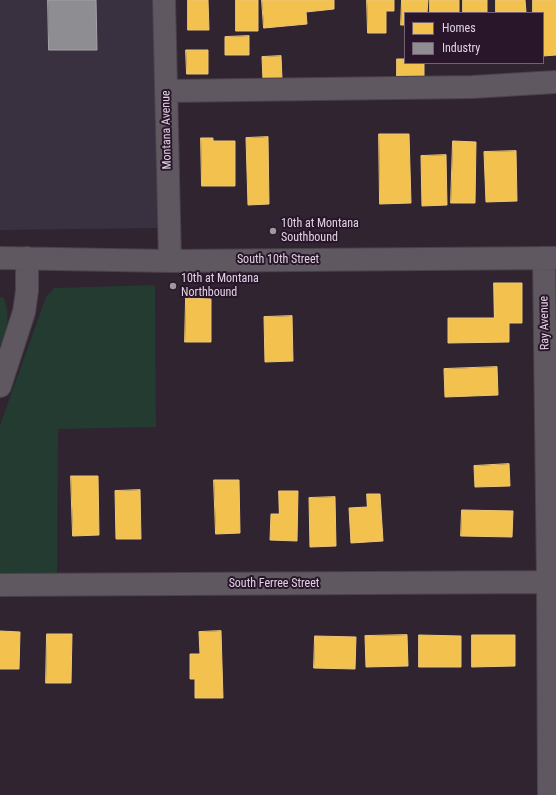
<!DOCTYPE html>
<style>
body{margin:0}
#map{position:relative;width:556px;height:795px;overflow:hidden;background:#2f2430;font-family:"Roboto Condensed",sans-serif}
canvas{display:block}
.legend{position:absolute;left:404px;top:12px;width:140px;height:52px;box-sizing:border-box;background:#29162b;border:1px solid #726274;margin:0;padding:5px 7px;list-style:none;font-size:12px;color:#e0d3e1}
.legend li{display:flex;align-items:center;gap:8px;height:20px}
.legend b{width:20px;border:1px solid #726274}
</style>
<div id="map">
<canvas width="556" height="795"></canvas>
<ul class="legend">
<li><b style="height:11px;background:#f2c14e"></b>Homes</li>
<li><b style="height:11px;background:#8d8d92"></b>Industry</li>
</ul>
</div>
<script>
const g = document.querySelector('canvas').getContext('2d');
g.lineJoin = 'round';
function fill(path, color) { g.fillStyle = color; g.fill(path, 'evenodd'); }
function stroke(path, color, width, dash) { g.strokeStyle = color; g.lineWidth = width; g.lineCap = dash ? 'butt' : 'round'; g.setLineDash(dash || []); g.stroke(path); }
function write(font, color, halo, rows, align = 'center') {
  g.font = font + ' "Roboto Condensed",sans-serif'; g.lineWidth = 4; g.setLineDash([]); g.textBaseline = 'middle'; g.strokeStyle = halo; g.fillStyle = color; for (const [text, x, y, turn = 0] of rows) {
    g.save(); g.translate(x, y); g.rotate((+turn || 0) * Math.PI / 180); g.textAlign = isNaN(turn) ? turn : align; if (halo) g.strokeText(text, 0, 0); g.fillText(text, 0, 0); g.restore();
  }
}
fill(new Path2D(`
 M 0,0 L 156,0 L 161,223 L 158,228 L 0,230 Z`), '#3a3140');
fill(new Path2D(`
 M 155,285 L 156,427 L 58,429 L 57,575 L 0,576 L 0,425 L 46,297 L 54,288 Z
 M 0,297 L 4,298 C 11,319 7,327 0,346 Z`), '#233b30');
const homes = new Path2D(`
 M 188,0 L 208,0 L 209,30 L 188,30 Z
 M 236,0 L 258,0 L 258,31 L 236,31 Z
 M 262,0 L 334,0 L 334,9 L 306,12 L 307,24 L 264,28 Z
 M 367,0 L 394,0 L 394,11 L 386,11 L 386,33 L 368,33 Z
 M 402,0 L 428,0 L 427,13 L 405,13 L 405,25 L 401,25 Z
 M 430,0 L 459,0 L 459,13 L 430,12 Z
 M 463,0 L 487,0 L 487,13 L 463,13 Z
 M 496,0 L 525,0 L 526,12 L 496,12 Z
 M 533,0 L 556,0 L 556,55 L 543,56 L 543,13 L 533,13 Z
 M 249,36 L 249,55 L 225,55 L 225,37 Z
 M 186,50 L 208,50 L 208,74 L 187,74 Z
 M 281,56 L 282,79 L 263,80 L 262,57 Z
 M 397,59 L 405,59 L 405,63 L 424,63 L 424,77 L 397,78 Z
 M 379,134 L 409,134 L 411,203 L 380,204 Z
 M 268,137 L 269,204 L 248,205 L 246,138 Z
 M 201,138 L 213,138 L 213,141 L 235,141 L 235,186 L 202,186 Z
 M 453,141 L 476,142 L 475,203 L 451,203 Z
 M 516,151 L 517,201 L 486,202 L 484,152 Z
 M 446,155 L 447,205 L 422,206 L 421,156 Z
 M 494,283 L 522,283 L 522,323 L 509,323 L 509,342 L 448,343 L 448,318 L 494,318 Z
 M 186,298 L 211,299 L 211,342 L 185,342 Z
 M 292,316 L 293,361 L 265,362 L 264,317 Z
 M 497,367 L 498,395 L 445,397 L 444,369 Z
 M 509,464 L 510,486 L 475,487 L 474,466 Z
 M 71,476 L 98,476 L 99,535 L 73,536 Z
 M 214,480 L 239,480 L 240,533 L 216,534 Z
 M 140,490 L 141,539 L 116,539 L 115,491 Z
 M 279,491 L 298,491 L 297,541 L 270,540 L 271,514 L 279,514 Z
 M 367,494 L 380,494 L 383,541 L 351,543 L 349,508 L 367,507 Z
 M 335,497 L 336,546 L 310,547 L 309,498 Z
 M 462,510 L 513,511 L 512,537 L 461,536 Z
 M 0,631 L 20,632 L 19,669 L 0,669 Z
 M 221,631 L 223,698 L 195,698 L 195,679 L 190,679 L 190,654 L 200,654 L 199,632 Z
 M 47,634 L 72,634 L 71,683 L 46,683 Z
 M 407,635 L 408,666 L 366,667 L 365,636 Z
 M 419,635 L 461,636 L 461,667 L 419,667 Z
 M 472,635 L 515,635 L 515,666 L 472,667 Z
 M 315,636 L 356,637 L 355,669 L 314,668 Z`);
fill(homes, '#f2c14e');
stroke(homes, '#edc67a', 1);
const industry = new Path2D(`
 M 48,0 L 96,0 L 97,50 L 49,50 Z`);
fill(industry, '#8d8d92');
stroke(industry, '#a6a2aa', 1);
const minor = new Path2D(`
 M 164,0 L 170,261
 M 167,91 L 472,87 L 556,82
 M 0,258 L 170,261 L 556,258
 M 544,258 L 548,582 L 549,795
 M 0,386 L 24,312 L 27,291 L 27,258
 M 0,585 L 548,582`);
stroke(minor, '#4b414b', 24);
stroke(minor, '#5f5860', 22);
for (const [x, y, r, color] of [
 [273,231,4,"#a296a3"],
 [173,286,4,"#a296a3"]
]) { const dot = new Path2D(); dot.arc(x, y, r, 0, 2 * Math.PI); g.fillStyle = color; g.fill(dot); stroke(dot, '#29162b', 1.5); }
write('12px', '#e0d3e1', '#29162b', [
 ["Montana Avenue",167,130,-91],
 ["South 10th Street",278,260],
 ["Ray Avenue",545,323,-91],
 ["South Ferree Street",274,584]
]);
write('12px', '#e0d3e1', '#29162b', [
 ["10th at Montana",281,224],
 ["Southbound",281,238],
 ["10th at Montana",181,279],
 ["Northbound",181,293]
], 'left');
</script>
